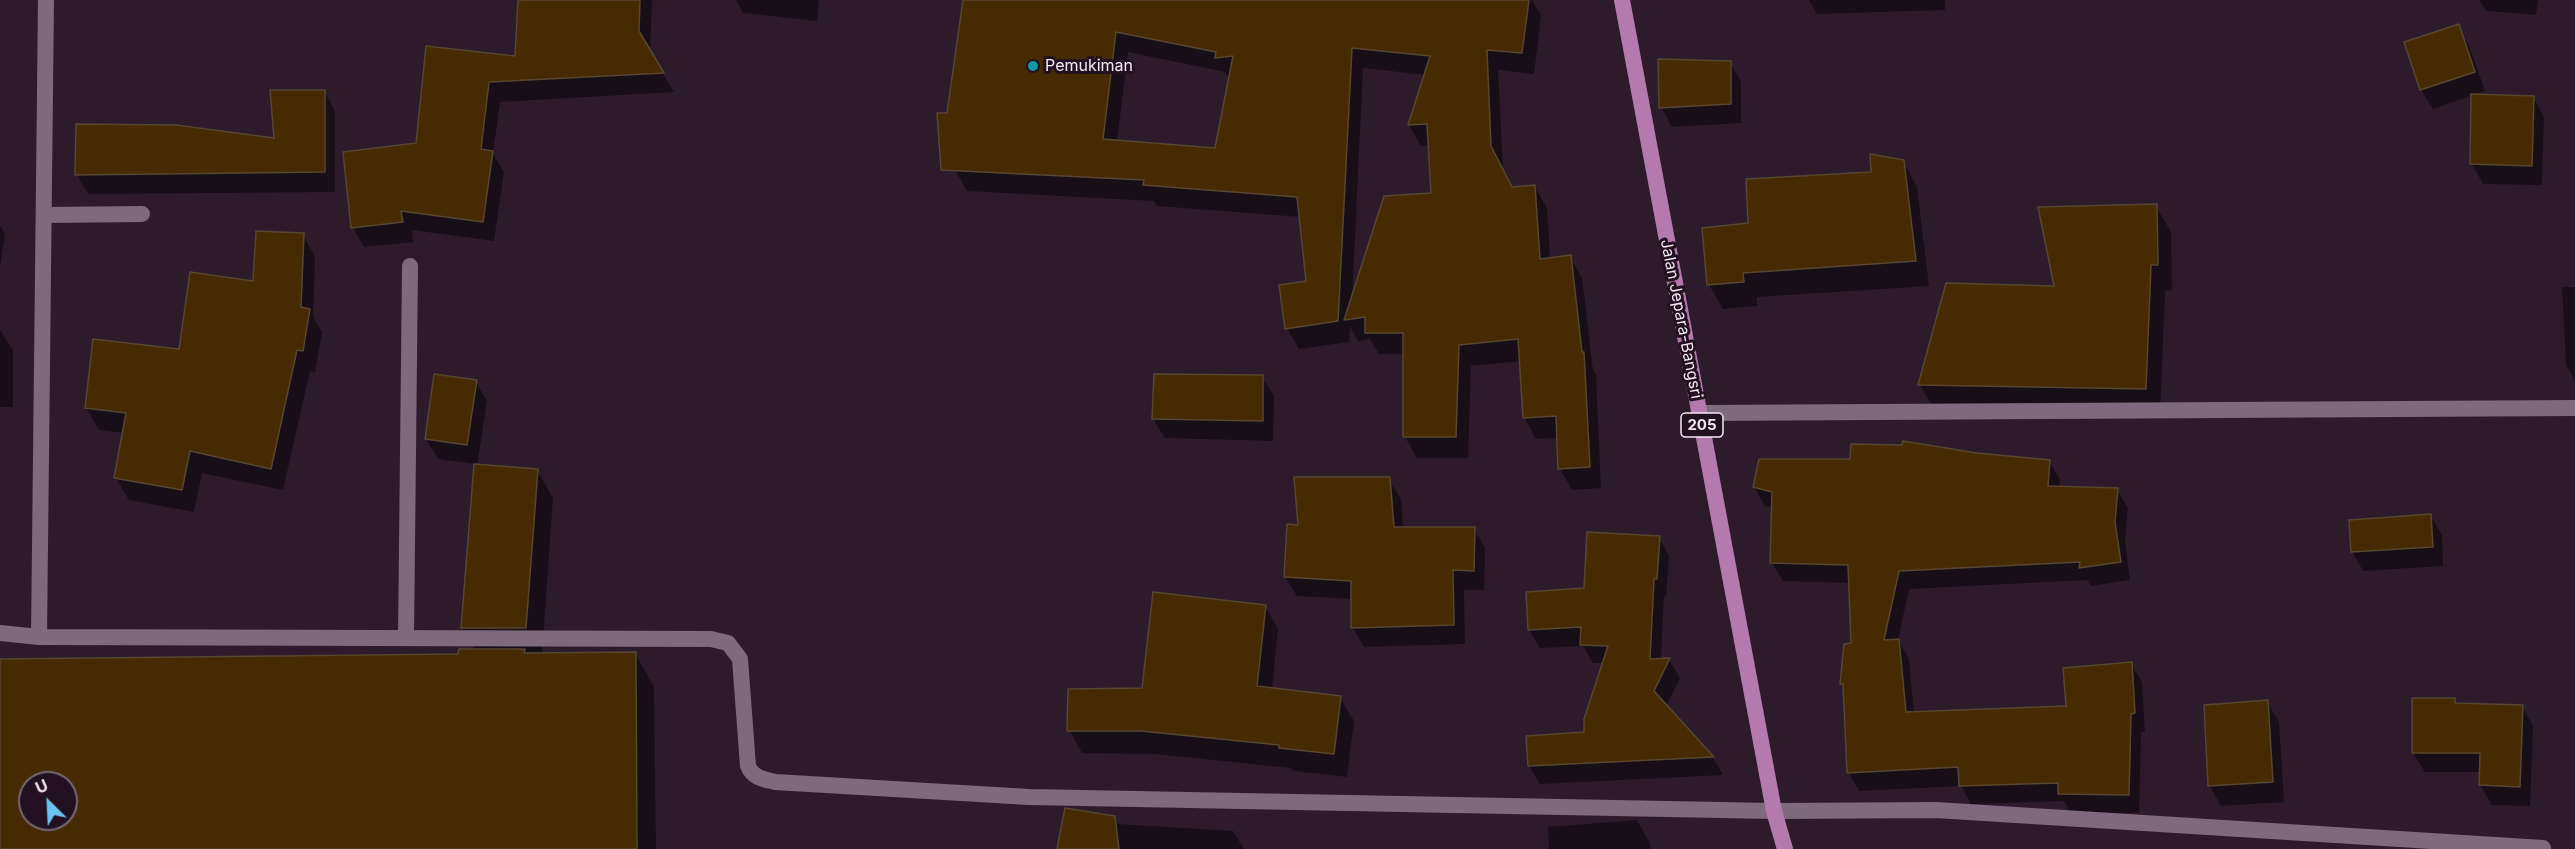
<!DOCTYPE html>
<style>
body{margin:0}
#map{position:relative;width:2575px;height:849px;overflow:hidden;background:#2d1b2b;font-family:Inter,sans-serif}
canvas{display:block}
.north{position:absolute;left:18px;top:771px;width:60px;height:60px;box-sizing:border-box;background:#231121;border:2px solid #776775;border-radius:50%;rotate:336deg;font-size:16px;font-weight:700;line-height:24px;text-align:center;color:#f6e9f4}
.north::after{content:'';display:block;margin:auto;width:21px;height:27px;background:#69c3f1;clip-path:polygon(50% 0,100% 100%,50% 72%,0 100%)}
</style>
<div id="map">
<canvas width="2575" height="849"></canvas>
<div class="north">U</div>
</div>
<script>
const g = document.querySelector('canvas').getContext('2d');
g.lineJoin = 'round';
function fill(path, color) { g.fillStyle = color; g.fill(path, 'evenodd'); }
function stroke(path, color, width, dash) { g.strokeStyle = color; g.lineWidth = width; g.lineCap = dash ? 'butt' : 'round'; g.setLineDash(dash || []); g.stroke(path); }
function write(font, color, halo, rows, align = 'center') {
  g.font = font + ' Inter,sans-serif'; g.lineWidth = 6; g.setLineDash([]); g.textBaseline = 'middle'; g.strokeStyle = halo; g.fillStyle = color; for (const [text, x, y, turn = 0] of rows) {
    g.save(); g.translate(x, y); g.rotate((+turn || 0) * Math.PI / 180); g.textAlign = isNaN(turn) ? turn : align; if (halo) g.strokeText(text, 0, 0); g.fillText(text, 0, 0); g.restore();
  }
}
fill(new Path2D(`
 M 520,0 L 652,0 L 650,52 L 674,92 L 500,102 L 493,154 L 504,172 L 494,241 L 412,230 L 413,242 L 364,247 L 353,228 L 417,145 L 516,57 Z
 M 736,0 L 819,0 L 817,21 L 743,13 Z
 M 965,0 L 1532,0 L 1541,15 L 1534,74 L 1498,70 L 1503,169 L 1512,188 L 1535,187 L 1547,208 L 1550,259 L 1570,257 L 1582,278 L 1593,370 L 1596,375 L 1601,488 L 1572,490 L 1560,469 L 1558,438 L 1536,439 L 1524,417 L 1521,361 L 1471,366 L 1468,458 L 1417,458 L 1405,437 L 1405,354 L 1379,354 L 1370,339 L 1358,341 L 1350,327 L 1349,342 L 1299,349 L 1287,328 L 1307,282 L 1301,217 L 1157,206 L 1154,201 L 967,191 L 955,170 ZM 1128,52 L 1225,72 L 1230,80 L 1217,150 L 1117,142 ZM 1363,68 L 1425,75 L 1409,125 L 1421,146 L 1430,145 L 1433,194 L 1352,300 Z
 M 1809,0 L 1945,0 L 1945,10 L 1817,14 Z
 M 2479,0 L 2538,0 L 2536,15 L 2486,11 Z
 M 2458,26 L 2469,46 L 2485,91 L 2473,95 L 2533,97 L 2544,117 L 2542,185 L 2483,184 L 2472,164 L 2473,95 L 2433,109 L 2421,90 Z
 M 1730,62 L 1741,82 L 1741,123 L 1672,127 L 1661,107 Z
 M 324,91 L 335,111 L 335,192 L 88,194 L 77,175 L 275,139 Z
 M 1903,162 L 1917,187 L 1929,286 L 1757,297 L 1757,306 L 1723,309 L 1709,285 L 1750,225 Z
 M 2156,206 L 2171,232 L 2172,290 L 2165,291 L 2160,414 L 1935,411 L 1920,385 L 2056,287 Z
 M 0,226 L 5,234 L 0,267 Z
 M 303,235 L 315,257 L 313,317 L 322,332 L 315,372 L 310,371 L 283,490 L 202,473 L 194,512 L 129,500 L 116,478 L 124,433 L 99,430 L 86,408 L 180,350 L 255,283 Z
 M 2562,287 L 2575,287 L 2575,381 L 2566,365 Z
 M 0,330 L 13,350 L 13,407 L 0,407 Z
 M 1262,377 L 1274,396 L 1273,441 L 1165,438 L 1153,419 Z
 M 476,382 L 487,401 L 477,466 L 537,470 L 553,498 L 542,654 L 635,653 L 654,687 L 656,849 L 0,849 L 0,661 L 460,655 L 475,650 L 462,627 L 475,464 L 438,459 L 426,439 ZM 30,783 L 66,783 L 66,819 L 30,819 Z
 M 1977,454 L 2049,461 L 2060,480 L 2059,488 L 2117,490 L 2128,508 L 2125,541 L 2130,580 L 2091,586 L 2087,580 L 1909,589 L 1898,640 L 1909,659 L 1914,713 L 2067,707 L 2131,664 L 2142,682 L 2145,732 L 2141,732 L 2139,813 L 2070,812 L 2064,801 L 1971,804 L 1961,786 L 1859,791 L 1848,772 L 1844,689 L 1841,684 L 1852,645 L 1850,583 L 1783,581 L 1772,563 L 1774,508 L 1765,506 L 1754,487 L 1852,460 Z
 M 1389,479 L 1401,499 L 1403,528 L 1474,529 L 1485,548 L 1484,590 L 1464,590 L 1465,644 L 1364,647 L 1353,628 L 1352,599 L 1297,596 L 1285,577 L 1299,526 Z
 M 2430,515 L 2442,535 L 2443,566 L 2363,571 L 2352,551 Z
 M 1659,538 L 1669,556 L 1666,597 L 1664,596 L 1661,660 L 1669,660 L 1680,678 L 1666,706 L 1713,758 L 1723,775 L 1540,784 L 1529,766 L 1528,738 L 1586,734 L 1604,663 L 1593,663 L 1583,646 L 1540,648 L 1529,630 Z
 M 1265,606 L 1278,629 L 1272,690 L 1340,698 L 1354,721 L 1347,777 L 1294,771 L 1291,768 L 1155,754 L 1082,753 L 1069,730 L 1143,690 Z
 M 2455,700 L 2458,705 L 2522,706 L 2533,726 L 2530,806 L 2492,805 L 2480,785 L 2481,772 L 2425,772 L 2413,753 Z
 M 2267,702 L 2279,722 L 2284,802 L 2221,806 L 2210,786 L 2205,706 Z
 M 1114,817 L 1118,824 L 1233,831 L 1244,849 L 1059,849 Z
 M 1637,820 L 1650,843 L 1650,849 L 1549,849 L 1548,827 Z`), '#0007');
const building = new Path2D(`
 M 518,0 L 640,0 L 639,31 L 664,73 L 489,82 L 481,149 L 493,151 L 483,222 L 401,211 L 403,222 L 351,228 L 343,152 L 416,143 L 426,46 L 515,56 Z
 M 963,0 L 1529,0 L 1522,53 L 1487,50 L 1491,146 L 1512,187 L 1535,185 L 1540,259 L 1571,255 L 1582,352 L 1584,352 L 1590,467 L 1558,469 L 1556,416 L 1523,418 L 1518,339 L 1459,345 L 1456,437 L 1403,437 L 1403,333 L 1365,333 L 1365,317 L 1344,320 L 1384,196 L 1431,193 L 1427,124 L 1408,125 L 1430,56 L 1352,48 L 1338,321 L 1285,329 L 1279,285 L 1306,281 L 1297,197 L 1143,185 L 1144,180 L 941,170 L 937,113 L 947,113 ZM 1116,32 L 1216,52 L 1215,58 L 1233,56 L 1215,148 L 1103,139 Z
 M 2459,24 L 2475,72 L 2420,90 L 2404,42 Z
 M 1658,59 L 1731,61 L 1731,104 L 1659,108 Z
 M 270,90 L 325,90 L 325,172 L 75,175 L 76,124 L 176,125 L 274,138 Z
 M 2471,94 L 2534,96 L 2532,166 L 2470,164 Z
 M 1870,154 L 1904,160 L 1916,261 L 1743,273 L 1744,282 L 1707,285 L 1702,228 L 1748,223 L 1746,179 L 1871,172 Z
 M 2157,204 L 2158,265 L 2151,265 L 2146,389 L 1918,385 L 1946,283 L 2054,286 L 2038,207 Z
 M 256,231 L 304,233 L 301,307 L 310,309 L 303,351 L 297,350 L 271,469 L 190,451 L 182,490 L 114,478 L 126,413 L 85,408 L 93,339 L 179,349 L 190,272 L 253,281 Z
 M 434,374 L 477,380 L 467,445 L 425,439 Z
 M 1154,374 L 1263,375 L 1263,421 L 1152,419 Z
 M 1903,441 L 1977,453 L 2050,460 L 2048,486 L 2118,488 L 2115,522 L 2121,562 L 2079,568 L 2080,562 L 1899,571 L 1884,640 L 1899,639 L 1906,712 L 2066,706 L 2063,668 L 2132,662 L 2135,713 L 2131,714 L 2129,795 L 2058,794 L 2058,783 L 1959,786 L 1958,767 L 1847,773 L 1843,684 L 1840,684 L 1844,644 L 1851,643 L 1848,565 L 1770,563 L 1772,492 L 1753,487 L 1759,459 L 1850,459 L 1851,444 L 1902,445 Z
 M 474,464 L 538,469 L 526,628 L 461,628 Z
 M 1294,477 L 1390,477 L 1394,527 L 1475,527 L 1474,571 L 1453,570 L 1454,625 L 1351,628 L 1351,581 L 1284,577 L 1287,524 L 1298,525 Z
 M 2431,514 L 2433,547 L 2351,552 L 2349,520 Z
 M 1587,532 L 1660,536 L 1657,579 L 1654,579 L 1650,659 L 1670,658 L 1654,691 L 1714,757 L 1528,766 L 1526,736 L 1584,732 L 1584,719 L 1608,646 L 1580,645 L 1581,627 L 1528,630 L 1526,592 L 1584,588 Z
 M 1153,592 L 1266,605 L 1257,686 L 1341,696 L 1334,754 L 1279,748 L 1279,745 L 1141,731 L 1067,731 L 1068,689 L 1142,688 Z
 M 459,649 L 525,649 L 524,653 L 636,652 L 637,849 L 0,849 L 0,659 L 458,654 ZM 30,783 L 66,783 L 66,819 L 30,819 Z
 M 2412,698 L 2455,698 L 2455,703 L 2523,705 L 2520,787 L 2479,785 L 2480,753 L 2412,753 Z
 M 2268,700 L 2273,782 L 2208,786 L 2204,705 Z
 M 1065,808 L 1115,816 L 1119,849 L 1057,849 Z`);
fill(building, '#462b02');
stroke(building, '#574630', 1.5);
stroke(new Path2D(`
 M 44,215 L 142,214
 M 1699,413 L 2575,408
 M 0,633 L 39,637 L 711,639 L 728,643 L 740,659 L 748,766 C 753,778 763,779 775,782 L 1029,797 L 1774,811 L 1936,810 L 2543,848
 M 39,637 L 46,0
 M 406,638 L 410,266`), '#7f697d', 16);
stroke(new Path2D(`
 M 1622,0 L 1774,811 L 1785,849`), '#b47aae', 16);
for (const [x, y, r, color] of [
 [1033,66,6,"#0f9aa8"]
]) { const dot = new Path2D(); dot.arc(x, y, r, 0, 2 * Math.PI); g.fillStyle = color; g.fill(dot); stroke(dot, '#231121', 2); }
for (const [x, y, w] of [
 [1702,425,42]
]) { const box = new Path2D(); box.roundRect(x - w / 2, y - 12, w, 24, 4.5); g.fillStyle = '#231121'; g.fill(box); stroke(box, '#f6e9f4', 1.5); }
write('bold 15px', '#f6e9f4', null, [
 ["205",1702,425]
]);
write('16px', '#f6e9f4', '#231121', [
 ["Pemukiman",1045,66]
], 'left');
write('16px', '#f6e9f4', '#231121', [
 ["Jalan Jepara-Bangsri",1681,319,79]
]);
</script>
